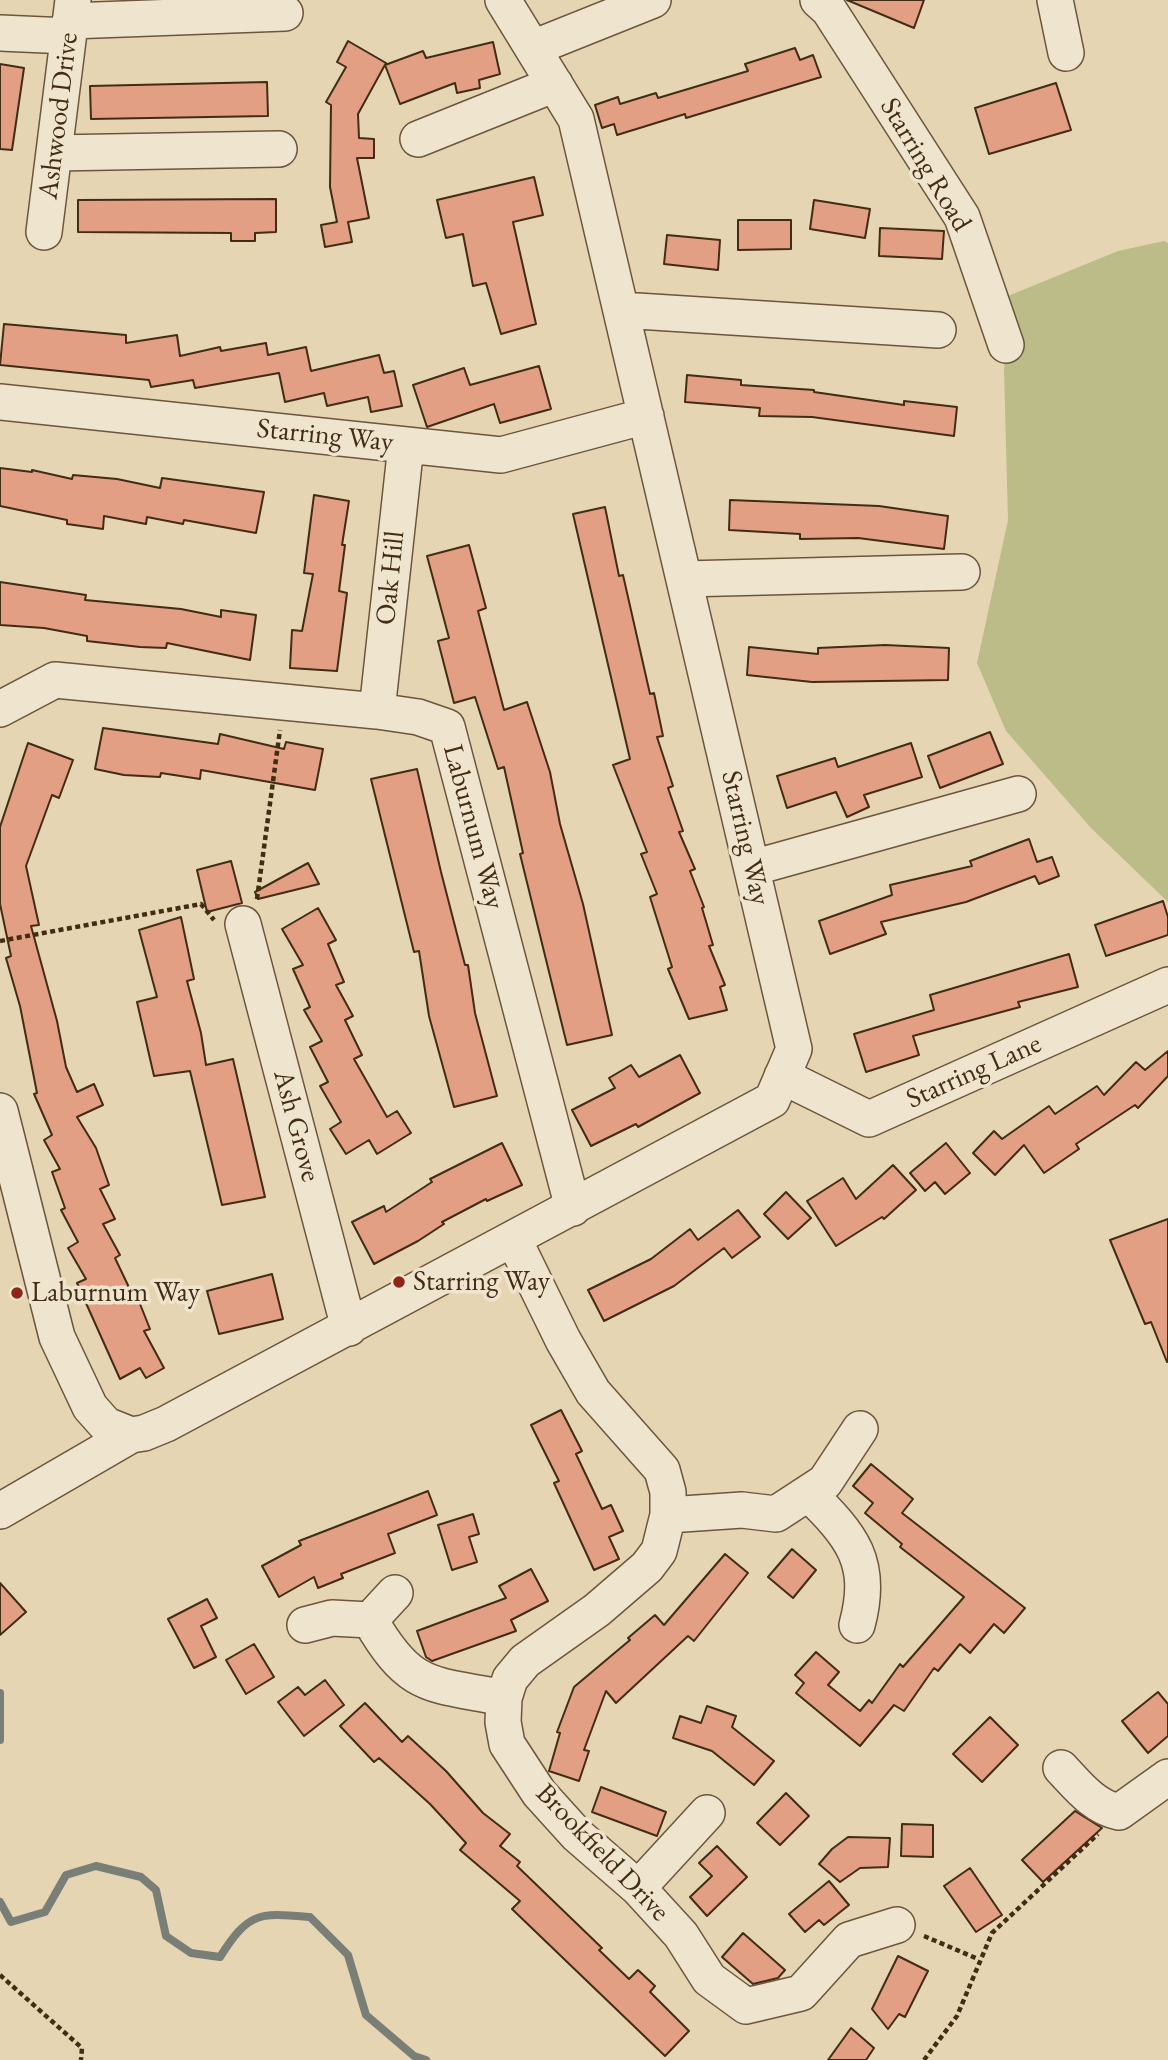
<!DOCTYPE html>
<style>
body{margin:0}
canvas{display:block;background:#e6d5b3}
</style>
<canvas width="1168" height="2060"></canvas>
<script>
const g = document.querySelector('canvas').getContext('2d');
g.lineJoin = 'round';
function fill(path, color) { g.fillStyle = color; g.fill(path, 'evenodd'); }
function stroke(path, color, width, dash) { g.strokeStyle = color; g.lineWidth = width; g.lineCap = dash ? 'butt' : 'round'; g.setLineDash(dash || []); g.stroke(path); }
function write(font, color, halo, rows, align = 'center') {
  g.font = font + ' "EB Garamond",serif'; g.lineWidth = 7; g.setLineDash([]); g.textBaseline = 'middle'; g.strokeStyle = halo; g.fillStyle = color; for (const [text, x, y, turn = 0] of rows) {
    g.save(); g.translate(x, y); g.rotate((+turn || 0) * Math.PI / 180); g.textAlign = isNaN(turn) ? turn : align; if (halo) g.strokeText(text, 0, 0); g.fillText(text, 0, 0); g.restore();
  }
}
fill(new Path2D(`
 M 1164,241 L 1168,243 L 1168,902 L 1091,828 L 1006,731 L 977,663 L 1008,520 L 1004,371 L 1008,296 L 1118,251 Z`), '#bbbc88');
stroke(new Path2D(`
 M 0,1693 L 0,1740
 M 0,1902 L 11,1922 L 45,1912 L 66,1875 L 96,1866 L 141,1877 L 156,1890 L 166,1936 L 191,1953 L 220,1957 C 249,1911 259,1913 310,1917 L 348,1955 L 366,2015 L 414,2056 L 426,2060`), '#797e77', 8);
const building = new Path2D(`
 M 847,0 L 924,0 L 914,28 Z
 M 348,41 L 386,63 L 358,114 L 359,138 L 374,139 L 374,158 L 357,158 L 369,218 L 348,222 L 352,242 L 325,247 L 321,225 L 337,222 L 330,187 L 331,105 L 326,102 L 346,67 L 337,62 Z
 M 493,42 L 500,74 L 479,80 L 480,88 L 457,93 L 455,83 L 400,104 L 385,65 L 423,51 L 426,58 Z
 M 795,48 L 800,60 L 813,55 L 821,77 L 686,118 L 685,114 L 617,135 L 614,124 L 602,128 L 595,105 L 618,97 L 620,104 L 656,93 L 658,98 L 748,71 L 745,64 Z
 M 0,64 L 24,68 L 12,150 L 0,149 Z
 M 267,82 L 268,116 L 91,119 L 90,86 Z
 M 1056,83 L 1071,130 L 989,154 L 975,108 Z
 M 534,177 L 543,215 L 513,222 L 536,324 L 501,334 L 486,283 L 473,286 L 463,234 L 446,238 L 437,200 Z
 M 276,199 L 276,232 L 255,233 L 255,241 L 231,241 L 231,233 L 78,232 L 78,200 Z
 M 814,200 L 870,209 L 865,238 L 810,229 Z
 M 738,220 L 791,220 L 791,249 L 738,250 Z
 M 880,228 L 944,231 L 942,259 L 879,256 Z
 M 667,235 L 720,240 L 718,270 L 664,264 Z
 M 4,324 L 126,335 L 126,343 L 177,335 L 180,356 L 220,347 L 221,351 L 266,343 L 268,355 L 306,347 L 311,371 L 379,355 L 384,373 L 394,371 L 402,406 L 371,412 L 368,397 L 327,406 L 324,393 L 285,402 L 279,373 L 195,388 L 193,380 L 151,387 L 149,380 L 0,365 Z
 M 539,366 L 551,409 L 500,423 L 494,404 L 427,427 L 413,385 L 464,368 L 470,385 Z
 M 687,375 L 741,380 L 741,385 L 814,390 L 814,392 L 904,405 L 904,401 L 957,407 L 954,436 L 812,417 L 759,416 L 760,408 L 685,402 Z
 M 0,468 L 32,472 L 32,470 L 72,479 L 73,475 L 117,479 L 160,488 L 162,478 L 264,492 L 256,533 L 184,520 L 183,524 L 147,517 L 146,524 L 104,516 L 103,529 L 67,524 L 67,520 L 0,506 Z
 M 314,495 L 349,501 L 342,545 L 345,545 L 339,591 L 347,593 L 337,671 L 290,668 L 292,630 L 302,631 L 313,574 L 304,573 Z
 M 730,500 L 879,506 L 948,516 L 944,549 L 858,538 L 800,539 L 800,534 L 729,530 Z
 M 605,507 L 619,576 L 623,575 L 650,694 L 654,693 L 663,736 L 657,737 L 673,786 L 668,788 L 683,831 L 679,832 L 695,869 L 690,871 L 704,907 L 702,908 L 713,945 L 709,946 L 725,985 L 720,987 L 727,1010 L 689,1019 L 668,969 L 672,967 L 650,897 L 657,894 L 641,854 L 647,852 L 613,765 L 630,759 L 573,514 Z
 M 469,545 L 486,608 L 478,611 L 504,710 L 527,702 L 550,772 L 560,824 L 583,904 L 612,1035 L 567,1045 L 520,854 L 523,853 L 504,767 L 498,769 L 475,697 L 454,703 L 438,641 L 449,638 L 427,556 Z
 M 0,582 L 86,595 L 85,600 L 181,609 L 221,617 L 221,610 L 256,615 L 250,660 L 167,643 L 166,648 L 140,647 L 87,641 L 87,636 L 44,628 L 0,625 Z
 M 885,645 L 949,648 L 948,680 L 812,682 L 747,675 L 749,647 L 818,654 L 818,648 Z
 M 103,728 L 218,744 L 220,734 L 284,749 L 286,742 L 323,749 L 315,790 L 201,770 L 200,779 L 161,773 L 160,777 L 124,775 L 95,769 Z
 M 990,732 L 1003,764 L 940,788 L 928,756 Z
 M 28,743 L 73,760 L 59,798 L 52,795 L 26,866 L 39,925 L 31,926 L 57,1021 L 66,1067 L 77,1092 L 94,1084 L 103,1105 L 77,1117 L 96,1148 L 109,1185 L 100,1189 L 115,1219 L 103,1224 L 120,1255 L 115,1258 L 135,1300 L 138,1299 L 150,1329 L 144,1331 L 164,1368 L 146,1378 L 140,1368 L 120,1379 L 77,1283 L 86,1279 L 68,1248 L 78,1242 L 61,1210 L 65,1208 L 52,1172 L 60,1169 L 44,1140 L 52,1135 L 34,1094 L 37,1093 L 20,1006 L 6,958 L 11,956 L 0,904 L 0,827 Z
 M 911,743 L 922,777 L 864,795 L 869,807 L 847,817 L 836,792 L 787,808 L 777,776 L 835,758 L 838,767 Z
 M 417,769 L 441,872 L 465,965 L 468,965 L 475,1013 L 497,1096 L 454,1107 L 429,1016 L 419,951 L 414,952 L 371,779 Z
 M 1029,839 L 1037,862 L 1052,857 L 1059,876 L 1039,884 L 1035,876 L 966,902 L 881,922 L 886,934 L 830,954 L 819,921 L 892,895 L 890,885 L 972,866 L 970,861 Z
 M 231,861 L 242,903 L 207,912 L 197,870 Z
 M 308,863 L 319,884 L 258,899 L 255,892 Z
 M 1163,901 L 1168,917 L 1168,935 L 1106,956 L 1095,925 Z
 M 318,908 L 336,940 L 328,944 L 344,982 L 336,985 L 353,1016 L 345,1020 L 362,1055 L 354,1059 L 387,1117 L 397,1111 L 411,1133 L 377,1154 L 369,1140 L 346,1154 L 330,1129 L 341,1122 L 320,1086 L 328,1082 L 310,1047 L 322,1041 L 304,1010 L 310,1007 L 293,969 L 303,965 L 282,929 Z
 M 181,917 L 194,979 L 187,981 L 201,1033 L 206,1065 L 233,1059 L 265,1197 L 222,1205 L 190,1071 L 154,1076 L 137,1002 L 157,997 L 139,930 Z
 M 1069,954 L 1078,987 L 1018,1002 L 1020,1007 L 913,1036 L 919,1055 L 866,1072 L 854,1034 L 934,1010 L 930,995 Z
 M 1168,1051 L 1168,1076 L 1138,1108 L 1135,1105 L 1076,1144 L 1079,1149 L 1044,1173 L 1024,1145 L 995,1175 L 973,1153 L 994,1131 L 1002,1139 L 1049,1106 L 1055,1114 L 1097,1086 L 1104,1095 L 1136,1062 L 1145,1070 Z
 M 680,1055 L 700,1093 L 638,1127 L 636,1124 L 591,1146 L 572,1110 L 615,1088 L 609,1078 L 631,1065 L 639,1077 Z
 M 502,1143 L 522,1185 L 487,1201 L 486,1199 L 442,1222 L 444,1224 L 418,1241 L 374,1264 L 352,1222 L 384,1206 L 386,1212 L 432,1182 L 430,1179 Z
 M 946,1143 L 970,1173 L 945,1194 L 935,1182 L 925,1191 L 910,1173 Z
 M 893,1165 L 916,1190 L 884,1219 L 882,1217 L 836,1246 L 807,1201 L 843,1178 L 856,1199 Z
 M 786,1192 L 811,1218 L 788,1239 L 764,1214 Z
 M 738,1210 L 760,1237 L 732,1258 L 724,1248 L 674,1286 L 604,1321 L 588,1290 L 651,1259 L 690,1229 L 698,1240 Z
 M 1168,1219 L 1168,1361 L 1167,1362 L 1151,1322 L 1145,1324 L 1110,1240 Z
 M 272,1274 L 283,1319 L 219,1334 L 207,1291 Z
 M 561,1410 L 582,1451 L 576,1454 L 602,1509 L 611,1505 L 623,1531 L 609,1537 L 619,1559 L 594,1570 L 554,1483 L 559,1481 L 531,1425 Z
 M 871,1464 L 913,1499 L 902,1513 L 1025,1608 L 1004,1633 L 994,1624 L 970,1653 L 960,1644 L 938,1671 L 934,1668 L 904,1711 L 894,1705 L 860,1746 L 796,1693 L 804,1683 L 795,1675 L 816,1652 L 839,1672 L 828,1685 L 860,1711 L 869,1700 L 872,1703 L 900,1664 L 903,1667 L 964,1597 L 900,1547 L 902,1544 L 865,1513 L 873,1503 L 853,1486 Z
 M 428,1491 L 437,1515 L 388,1534 L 395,1553 L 341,1574 L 343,1578 L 318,1588 L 314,1577 L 279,1597 L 262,1566 L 301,1545 L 299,1541 Z
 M 473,1514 L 479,1534 L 469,1537 L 477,1562 L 452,1570 L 438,1525 Z
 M 792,1549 L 816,1570 L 793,1598 L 768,1577 Z
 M 725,1554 L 748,1573 L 694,1641 L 688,1636 L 616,1703 L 606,1691 L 584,1750 L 589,1751 L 579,1781 L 549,1771 L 560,1733 L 557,1732 L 574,1687 L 630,1640 L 628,1638 L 655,1615 L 664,1625 Z
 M 531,1569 L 548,1601 L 511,1620 L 516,1631 L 432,1661 L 426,1657 L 417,1631 L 506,1598 L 499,1586 Z
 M 0,1583 L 26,1612 L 0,1635 Z
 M 207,1599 L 217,1618 L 201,1626 L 216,1657 L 194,1668 L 168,1619 Z
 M 254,1644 L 274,1677 L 246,1694 L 226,1660 Z
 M 325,1680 L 344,1705 L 304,1736 L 278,1702 L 298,1687 L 305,1695 Z
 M 1158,1692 L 1168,1704 L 1168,1736 L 1148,1753 L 1122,1721 Z
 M 365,1703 L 402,1742 L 408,1736 L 446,1771 L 483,1813 L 510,1834 L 500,1846 L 520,1862 L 517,1866 L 602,1948 L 599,1950 L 629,1979 L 638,1970 L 655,1986 L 650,1992 L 689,2031 L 665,2056 L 512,1909 L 520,1901 L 460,1850 L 466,1843 L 430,1804 L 379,1758 L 374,1762 L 340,1726 Z
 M 707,1706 L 736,1716 L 732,1727 L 774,1761 L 754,1785 L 712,1751 L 673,1738 L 680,1716 L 701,1723 Z
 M 990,1717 L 1018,1745 L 982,1782 L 953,1754 Z
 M 601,1787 L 666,1812 L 657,1836 L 592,1812 Z
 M 786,1793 L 809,1816 L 780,1845 L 757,1823 Z
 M 1075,1811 L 1102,1828 L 1043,1882 L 1022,1860 Z
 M 902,1824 L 933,1825 L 933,1857 L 901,1856 Z
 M 848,1837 L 890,1838 L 888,1867 L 860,1868 L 840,1882 L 819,1864 L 832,1849 Z
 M 717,1846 L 747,1877 L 707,1916 L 690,1897 L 712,1876 L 699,1863 Z
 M 970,1868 L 1002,1915 L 976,1932 L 944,1886 Z
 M 829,1881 L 849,1905 L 824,1925 L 819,1920 L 805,1932 L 789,1914 Z
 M 743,1933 L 785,1970 L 778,1978 L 753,1984 L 722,1957 Z
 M 898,1956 L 928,1971 L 905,2017 L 899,2014 L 888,2029 L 872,2009 Z
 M 851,2028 L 874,2048 L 866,2060 L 828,2060 Z`);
fill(building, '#e39f84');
stroke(building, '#422c14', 2);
const minor = new Path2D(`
 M 818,0 L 829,10 L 962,217 L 1006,345
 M 1055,0 L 1066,53
 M 70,21 L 285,13
 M 0,33 L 68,36
 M 533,48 L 653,0
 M 418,139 L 555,84
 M 54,153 L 279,149
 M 44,232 L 73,0
 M 621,310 L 938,330
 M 0,402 L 501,455 L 646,416
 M 684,579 L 962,572
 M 0,709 L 55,680 L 377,711 L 418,717 L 447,727 L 573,1208
 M 377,711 L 406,445
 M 752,868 L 1018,794
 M 243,924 L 349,1328
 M 782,1076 L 869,1119 L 1168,985
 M 0,1111 L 57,1337 L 90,1407 L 106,1425 L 131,1435
 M 514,1240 L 563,1340 L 593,1392 L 662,1470 L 668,1492 L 668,1515 L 659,1551 L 647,1567 L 597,1610 L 525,1661 L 510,1679 L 504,1698 L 503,1722 L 507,1744 L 539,1793 L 577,1835 L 638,1888 L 681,1935 L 709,1979 L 746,2006 L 801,1993 L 849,1940 L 897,1925
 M 808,1493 C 852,1536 874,1562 857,1625
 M 0,1511 L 131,1435 L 144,1433 L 166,1424 L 772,1100 L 794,1049 L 576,119 L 503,0
 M 668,1515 L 742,1510 L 776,1514 L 825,1482 L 860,1429
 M 370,1620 C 411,1691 430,1683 504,1698
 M 370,1620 L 395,1593
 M 305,1625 L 332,1618 L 370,1620
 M 1061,1768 C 1078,1786 1094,1807 1119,1812 L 1168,1777
 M 638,1888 L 707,1813`);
stroke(minor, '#6b563c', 38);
stroke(new Path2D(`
 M 257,899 L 280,730
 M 0,941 L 201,904 L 214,920
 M 924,1936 L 978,1959
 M 0,1975 L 82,2048 L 81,2060
 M 924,2060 L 957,2016 L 992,1933 L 1098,1834`), '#422c14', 4.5, [5, 3.5]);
stroke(minor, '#efe4ce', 35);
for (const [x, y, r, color] of [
 [399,1282,7,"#8f2418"],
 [17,1293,7,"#8f2418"]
]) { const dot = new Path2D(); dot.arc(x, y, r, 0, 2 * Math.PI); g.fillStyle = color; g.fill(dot); stroke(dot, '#efe4ce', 2.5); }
write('28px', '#422c14', '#efe4ce', [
 ["Ashwood Drive",59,116,-83],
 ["Starring Road",925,165,59],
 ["Starring Way",325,436,6],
 ["Oak Hill",391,578,-84],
 ["Laburnum Way",473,827,75],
 ["Starring Way",745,838,77],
 ["Starring Lane",974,1072,-24],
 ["Ash Grove",296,1126,75],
 ["Brookfield Drive",602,1853,46]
]);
write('28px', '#422c14', '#efe4ce', [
 ["Starring Way",413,1282],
 ["Laburnum Way",31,1293]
], 'left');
</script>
